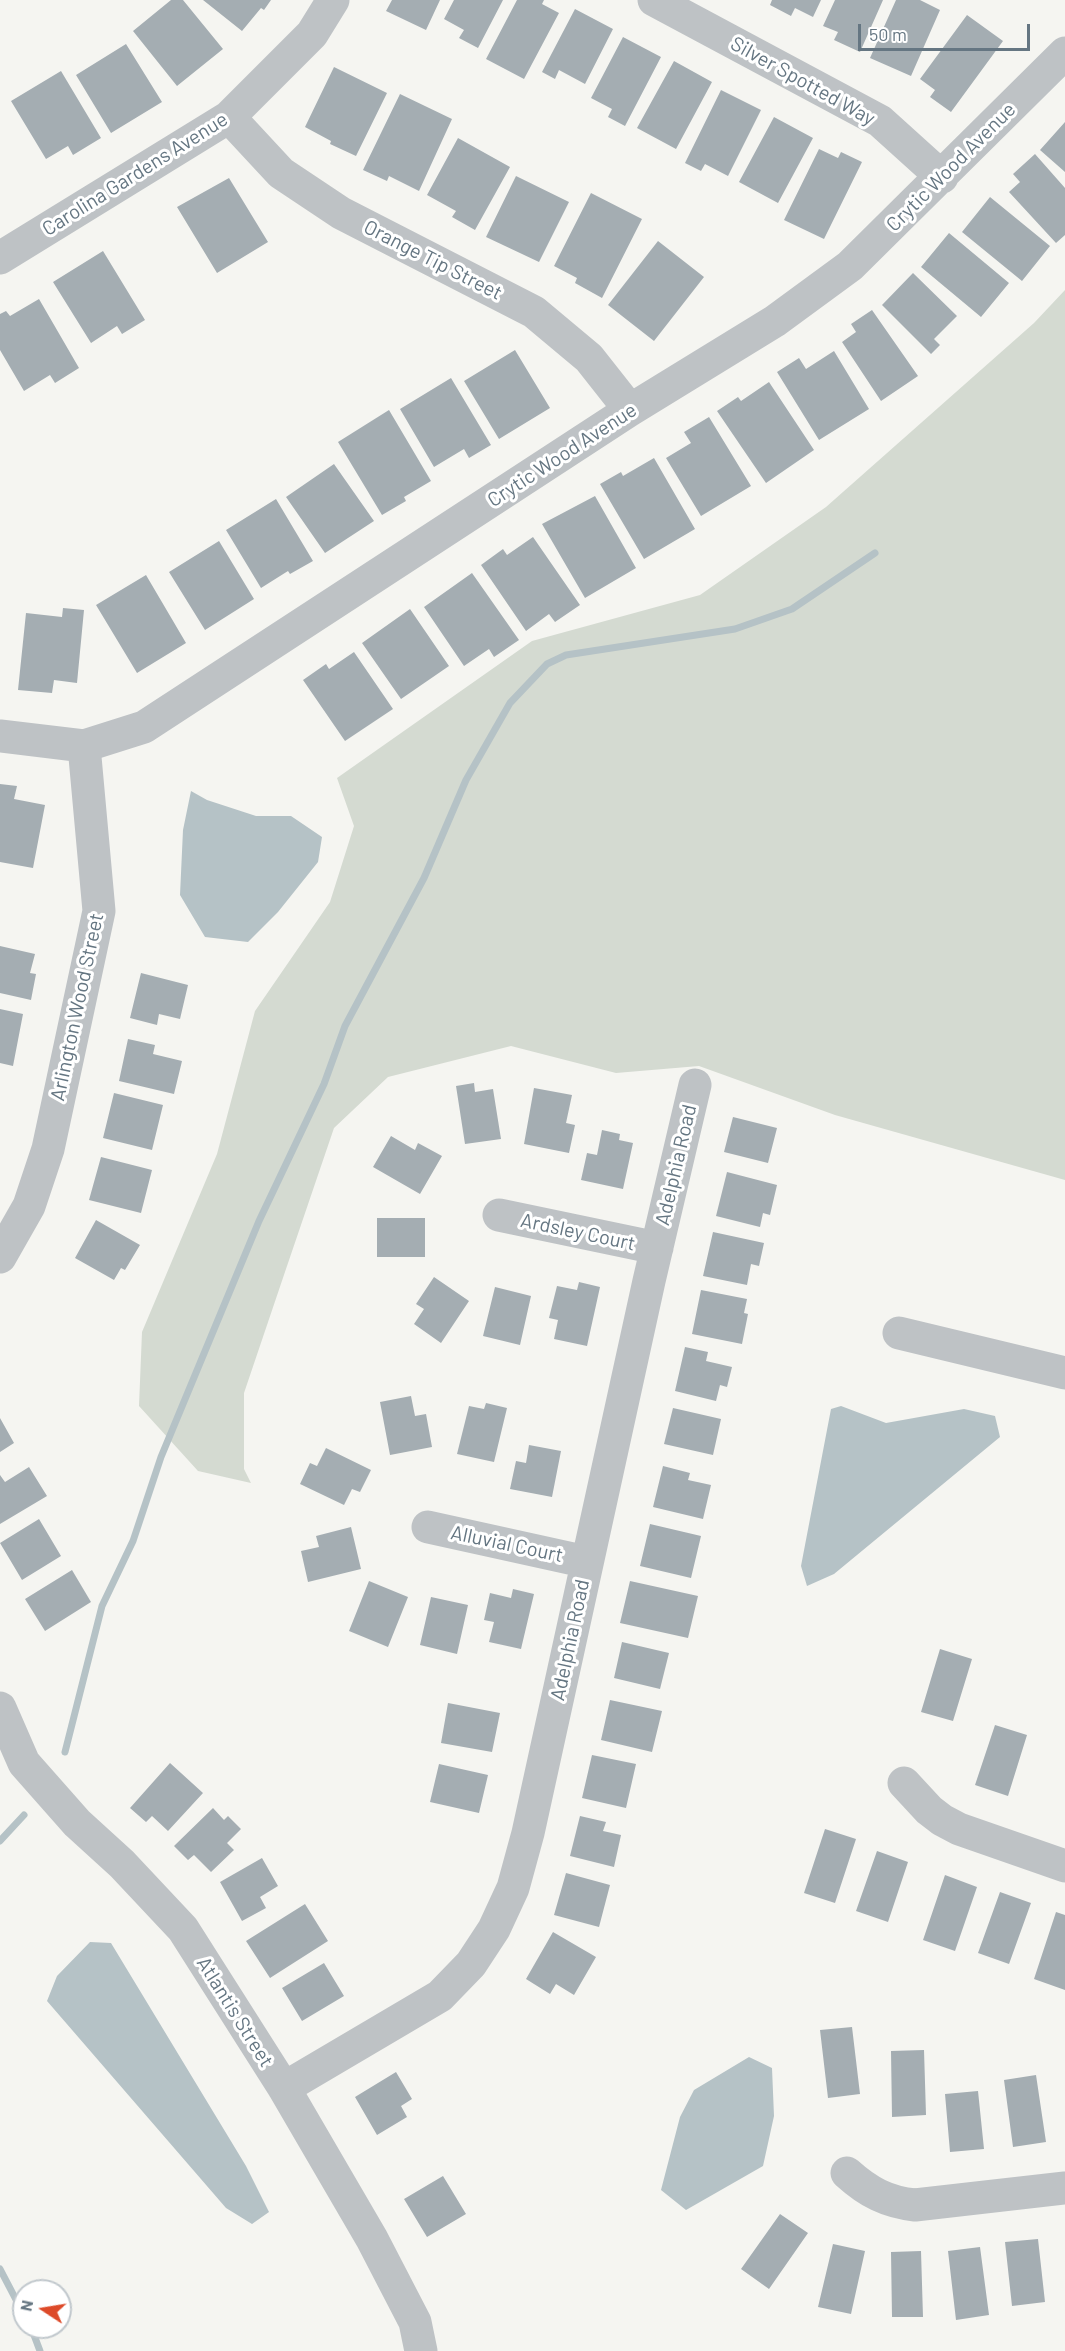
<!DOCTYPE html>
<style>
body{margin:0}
#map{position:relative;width:1065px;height:2351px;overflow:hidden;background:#f5f5f1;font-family:Barlow,sans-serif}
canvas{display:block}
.north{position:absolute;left:12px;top:2279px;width:60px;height:60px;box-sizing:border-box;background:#fff;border:2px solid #c1c8cd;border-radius:50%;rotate:282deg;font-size:16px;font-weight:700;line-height:24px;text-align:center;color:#657682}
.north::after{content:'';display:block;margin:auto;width:21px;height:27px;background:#dd4a29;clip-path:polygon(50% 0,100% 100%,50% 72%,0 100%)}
.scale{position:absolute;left:858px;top:24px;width:172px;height:27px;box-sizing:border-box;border:3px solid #657682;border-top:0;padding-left:8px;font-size:18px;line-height:21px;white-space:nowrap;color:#657682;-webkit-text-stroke:4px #fff;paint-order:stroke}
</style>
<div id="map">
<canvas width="1065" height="2351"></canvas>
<div class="north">N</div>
<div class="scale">50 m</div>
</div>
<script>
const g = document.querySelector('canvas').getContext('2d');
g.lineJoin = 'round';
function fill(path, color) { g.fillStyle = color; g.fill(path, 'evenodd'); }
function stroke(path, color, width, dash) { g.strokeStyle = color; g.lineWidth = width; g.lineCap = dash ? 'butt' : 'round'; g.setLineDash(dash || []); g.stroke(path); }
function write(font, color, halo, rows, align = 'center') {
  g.font = font + ' Barlow,sans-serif'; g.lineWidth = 6; g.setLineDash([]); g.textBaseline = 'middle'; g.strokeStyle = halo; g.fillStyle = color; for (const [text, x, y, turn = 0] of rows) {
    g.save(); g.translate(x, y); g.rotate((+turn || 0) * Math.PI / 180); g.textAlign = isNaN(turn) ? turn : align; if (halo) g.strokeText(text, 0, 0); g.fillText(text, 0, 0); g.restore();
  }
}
fill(new Path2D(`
 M 1065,290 L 1065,1180 L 835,1115 L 699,1066 L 616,1073 L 511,1046 L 388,1077 L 334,1128 L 287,1266 L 244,1393 L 244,1469 L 251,1483 L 198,1471 L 139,1406 L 142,1332 L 217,1154 L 255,1011 L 330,902 L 354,826 L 337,778 L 532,641 L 700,595 L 826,507 L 1034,323 Z`), '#d4dad1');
fill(new Path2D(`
 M 191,791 L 207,800 L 256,816 L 291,816 L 322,837 L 318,862 L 278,912 L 248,942 L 205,937 L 180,895 L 183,830 Z
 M 841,1406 L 886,1423 L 964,1409 L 995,1416 L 1000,1437 L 834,1574 L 807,1586 L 801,1566 L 831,1409 Z
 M 90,1942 L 111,1943 L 246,2166 L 269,2212 L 252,2224 L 226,2208 L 47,2001 L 57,1976 Z
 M 749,2057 L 772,2068 L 774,2116 L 763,2166 L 686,2210 L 661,2190 L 680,2117 L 694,2090 Z`), '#b5c2c6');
stroke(new Path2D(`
 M 65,1752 L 102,1606 L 133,1541 L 161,1457 L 259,1221 L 324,1084 L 345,1026 L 424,878 L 466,780 L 510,703 L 547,664 L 566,655 L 735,629 L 792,609 L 875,553
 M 0,1841 L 24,1815
 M 0,2269 L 24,2315
 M 31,2327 L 40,2351`), '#b5c2c6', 7);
fill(new Path2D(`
 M 171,0 L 183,0 L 223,49 L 177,86 L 133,31 Z
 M 203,0 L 271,0 L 264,10 L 261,8 L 242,31 Z
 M 392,0 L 440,0 L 426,30 L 386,11 Z
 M 454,0 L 503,0 L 478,48 L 459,38 L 464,30 L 444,19 Z
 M 517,0 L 544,0 L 542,4 L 559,13 L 524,79 L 486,59 Z
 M 772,0 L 821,0 L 813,17 L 795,8 L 791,16 L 770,5 Z
 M 835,0 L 883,0 L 860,52 L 834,40 L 838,32 L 823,26 Z
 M 896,0 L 920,0 L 940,10 L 911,76 L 870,58 Z
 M 575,9 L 613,29 L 585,84 L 559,70 L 555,79 L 542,72 Z
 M 967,15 L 1003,41 L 951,112 L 930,97 L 935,90 L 920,79 Z
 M 623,37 L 661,57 L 625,126 L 608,117 L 612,109 L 591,98 Z
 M 126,44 L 162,102 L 111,133 L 76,75 Z
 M 674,61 L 712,82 L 676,149 L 637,128 Z
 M 334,67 L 387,93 L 356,156 L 330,144 L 331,141 L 305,127 Z
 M 61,71 L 101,138 L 73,155 L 68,146 L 46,159 L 11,101 Z
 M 721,90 L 761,110 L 728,176 L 705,164 L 701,171 L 685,163 Z
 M 400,94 L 452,119 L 419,191 L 389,176 L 387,181 L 363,170 Z
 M 774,117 L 813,138 L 778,203 L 739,182 Z
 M 1065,122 L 1065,172 L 1040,150 Z
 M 458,138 L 510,167 L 475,230 L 452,217 L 456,211 L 427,195 Z
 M 819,149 L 838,158 L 841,152 L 862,162 L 824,239 L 784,220 Z
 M 1035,154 L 1065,188 L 1065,235 L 1056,243 L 1009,192 L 1020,182 L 1013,174 Z
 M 516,176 L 569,202 L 539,262 L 486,237 Z
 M 229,178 L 268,242 L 217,273 L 177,207 Z
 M 591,193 L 642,219 L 602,298 L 575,283 L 577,278 L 554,266 Z
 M 990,197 L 1050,246 L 1022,281 L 962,232 Z
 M 949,233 L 1009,283 L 981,317 L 921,267 Z
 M 658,241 L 704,277 L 654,341 L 608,305 Z
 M 103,251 L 145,320 L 122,334 L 117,326 L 91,343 L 53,282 Z
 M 913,273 L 957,316 L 934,339 L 940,345 L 931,354 L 882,305 Z
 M 39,299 L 79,368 L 55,383 L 50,375 L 24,391 L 0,350 L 0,314 L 6,311 L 10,316 Z
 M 872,310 L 918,376 L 881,401 L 842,342 L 856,332 L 851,324 Z
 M 515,350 L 550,408 L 499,439 L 464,381 Z
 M 834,351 L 869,409 L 819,440 L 777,372 L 799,358 L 806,369 Z
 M 451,378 L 491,445 L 469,458 L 464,449 L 434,467 L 400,409 Z
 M 769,382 L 814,450 L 766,483 L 717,411 L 738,397 L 741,401 Z
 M 389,410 L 431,481 L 404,497 L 406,501 L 382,515 L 338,442 Z
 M 709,417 L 751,486 L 701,516 L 666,458 L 691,443 L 684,432 Z
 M 654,458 L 695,529 L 644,559 L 600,484 L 621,472 L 623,476 Z
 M 334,464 L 374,521 L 325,553 L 286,497 Z
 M 595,496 L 636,568 L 585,598 L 542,524 Z
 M 276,499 L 313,561 L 290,574 L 288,571 L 261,588 L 226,530 Z
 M 533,537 L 580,605 L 555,622 L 549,614 L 526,631 L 481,565 L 503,549 L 507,555 Z
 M 219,541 L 254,599 L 205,630 L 169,572 Z
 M 472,573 L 519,640 L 494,657 L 489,649 L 464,666 L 424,607 Z
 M 146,575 L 186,643 L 137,673 L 96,605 Z
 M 63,608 L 84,610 L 77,683 L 54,680 L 52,693 L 18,690 L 26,613 L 62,617 Z
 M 410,609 L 449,666 L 401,699 L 362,643 Z
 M 354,652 L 393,709 L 345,741 L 303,680 L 326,664 L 329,669 Z
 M 0,784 L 17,786 L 14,799 L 45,805 L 33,868 L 0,862 Z
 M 0,946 L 35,954 L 30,973 L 36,974 L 31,1000 L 0,993 Z
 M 141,973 L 188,985 L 180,1019 L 159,1014 L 157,1025 L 130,1018 Z
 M 0,1009 L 23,1014 L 13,1066 L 0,1063 Z
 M 128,1039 L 155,1045 L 153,1054 L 182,1061 L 174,1094 L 119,1081 Z
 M 474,1083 L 475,1092 L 493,1089 L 501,1139 L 465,1144 L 456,1086 Z
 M 534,1088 L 572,1095 L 566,1123 L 575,1125 L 569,1153 L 524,1144 Z
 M 114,1093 L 163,1105 L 152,1150 L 103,1138 Z
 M 733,1117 L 777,1128 L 768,1163 L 724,1152 Z
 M 602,1130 L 620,1134 L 619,1140 L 633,1143 L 623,1189 L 581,1180 L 587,1153 L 597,1155 Z
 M 391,1136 L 415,1150 L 418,1143 L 442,1156 L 420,1194 L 373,1167 Z
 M 101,1157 L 152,1170 L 141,1213 L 89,1200 Z
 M 727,1172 L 777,1185 L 770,1215 L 763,1213 L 760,1227 L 716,1216 Z
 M 377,1218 L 425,1218 L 425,1257 L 377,1257 Z
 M 96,1220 L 140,1245 L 125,1270 L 121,1268 L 114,1280 L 75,1258 Z
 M 713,1232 L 764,1243 L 759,1266 L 751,1264 L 747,1285 L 703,1276 Z
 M 434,1277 L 469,1301 L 441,1343 L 414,1324 L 424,1309 L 416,1304 Z
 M 579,1282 L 600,1287 L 587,1346 L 554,1339 L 558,1320 L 549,1318 L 557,1286 L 577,1290 Z
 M 495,1287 L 531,1296 L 520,1345 L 483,1336 Z
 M 701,1290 L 747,1299 L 744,1313 L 748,1314 L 742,1344 L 692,1334 Z
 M 685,1347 L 708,1352 L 706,1361 L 732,1367 L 727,1387 L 720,1385 L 716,1401 L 675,1391 Z
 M 411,1396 L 415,1416 L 426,1414 L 432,1447 L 390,1455 L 380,1402 Z
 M 486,1403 L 507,1408 L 494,1462 L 457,1454 L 469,1406 L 484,1409 Z
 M 673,1408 L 721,1419 L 713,1455 L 664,1444 Z
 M 0,1418 L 14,1443 L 0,1452 Z
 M 529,1445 L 561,1451 L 552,1497 L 510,1489 L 516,1461 L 526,1463 Z
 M 326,1448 L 371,1470 L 360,1492 L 352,1489 L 344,1505 L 300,1484 L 310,1463 L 317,1466 Z
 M 663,1466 L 690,1473 L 688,1480 L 711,1485 L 703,1519 L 653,1507 Z
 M 29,1467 L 47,1496 L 0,1524 L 0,1475 L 5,1482 Z
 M 39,1519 L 61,1556 L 22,1580 L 0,1543 Z
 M 650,1524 L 701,1536 L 691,1578 L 640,1566 Z
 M 351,1527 L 361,1569 L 308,1582 L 301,1551 L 319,1547 L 316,1536 Z
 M 72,1570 L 91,1602 L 45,1631 L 25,1599 Z
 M 369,1581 L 408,1597 L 388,1647 L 349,1631 Z
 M 630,1581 L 698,1596 L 688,1638 L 620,1623 Z
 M 513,1589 L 534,1594 L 521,1649 L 489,1642 L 494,1622 L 484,1620 L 490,1593 L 511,1598 Z
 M 431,1597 L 468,1605 L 457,1654 L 420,1645 Z
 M 622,1642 L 669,1653 L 660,1689 L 614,1678 Z
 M 940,1649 L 972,1659 L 953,1721 L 921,1712 Z
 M 610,1700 L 662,1711 L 652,1752 L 601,1740 Z
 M 448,1703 L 500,1713 L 492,1752 L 441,1743 Z
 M 995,1725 L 1027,1735 L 1008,1796 L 975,1785 Z
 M 592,1755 L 636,1764 L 626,1808 L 582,1798 Z
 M 170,1763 L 203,1793 L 168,1831 L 152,1816 L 146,1822 L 130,1808 Z
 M 439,1764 L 488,1775 L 479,1813 L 430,1802 Z
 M 213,1808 L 224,1820 L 228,1816 L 241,1829 L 227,1843 L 234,1850 L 211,1872 L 194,1855 L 188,1860 L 174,1846 Z
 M 580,1816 L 606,1822 L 603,1831 L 621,1835 L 614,1867 L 570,1856 Z
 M 825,1829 L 856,1839 L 835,1903 L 804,1893 Z
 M 877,1851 L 908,1862 L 888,1922 L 856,1911 Z
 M 262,1858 L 278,1886 L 260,1897 L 266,1908 L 242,1921 L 220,1882 Z
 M 566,1873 L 610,1885 L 599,1927 L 554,1915 Z
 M 945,1875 L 977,1887 L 955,1951 L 923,1940 Z
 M 1000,1892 L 1031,1903 L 1009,1964 L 978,1953 Z
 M 305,1904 L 328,1941 L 270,1978 L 246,1941 Z
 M 1056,1912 L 1065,1915 L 1065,1990 L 1034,1979 Z
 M 553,1932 L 596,1957 L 574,1995 L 556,1984 L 550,1994 L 526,1979 Z
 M 324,1963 L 344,1996 L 302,2021 L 282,1988 Z
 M 852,2027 L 860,2094 L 828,2098 L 820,2030 Z
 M 924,2050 L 926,2115 L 892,2117 L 891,2051 Z
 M 396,2072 L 412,2099 L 401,2106 L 407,2117 L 377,2135 L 355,2097 Z
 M 1036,2075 L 1046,2142 L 1013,2147 L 1004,2080 Z
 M 978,2091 L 984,2149 L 950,2152 L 945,2094 Z
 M 443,2176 L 466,2214 L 427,2237 L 404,2199 Z
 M 780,2214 L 808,2233 L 769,2289 L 741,2269 Z
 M 1038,2239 L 1045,2302 L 1012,2306 L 1005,2242 Z
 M 833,2244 L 865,2251 L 851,2314 L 818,2307 Z
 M 980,2247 L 989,2315 L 956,2320 L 948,2251 Z
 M 921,2251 L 923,2317 L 892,2317 L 891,2252 Z`), '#a4adb2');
stroke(new Path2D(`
 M 654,0 L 880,121 L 942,177
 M 229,117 L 281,173 L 341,213 L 534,312 L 589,358 L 630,410
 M 0,258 L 229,117 L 312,34 L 333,0
 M 0,736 L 84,746 L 144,727 L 630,410 L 775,321 L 850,266 L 1065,53
 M 499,1215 L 657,1248
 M 0,1257 L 29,1206 L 48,1149 L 99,911 L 84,746
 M 899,1333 L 1065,1373
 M 428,1527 L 587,1562
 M 0,1708 L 24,1763 L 77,1823 L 122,1864 L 183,1929 L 284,2088 L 372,2239 L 415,2322 L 421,2351
 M 904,1783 L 929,1810 L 942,1820 L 959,1829 L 1065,1866
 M 284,2088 L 440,1996 L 471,1964 L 494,1929 L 513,1888 L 528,1833 L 649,1281 L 695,1085
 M 847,2173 C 868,2192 887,2202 915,2205 L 1065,2188`), '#bec2c5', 33);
write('20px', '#657682', '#fff', [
 ["Silver Spotted Way",803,81,29],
 ["Crytic Wood Avenue",951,167,-45],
 ["Carolina Gardens Avenue",135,174,-32],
 ["Orange Tip Street",433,260,27],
 ["Crytic Wood Avenue",562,455,-33],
 ["Arlington Wood Street",77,1007,-78],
 ["Adelphia Road",676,1165,-77],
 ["Ardsley Court",578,1232,12],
 ["Alluvial Court",507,1544,12],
 ["Adelphia Road",570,1640,-78],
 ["Atlantis Street",235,2012,58]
]);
</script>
